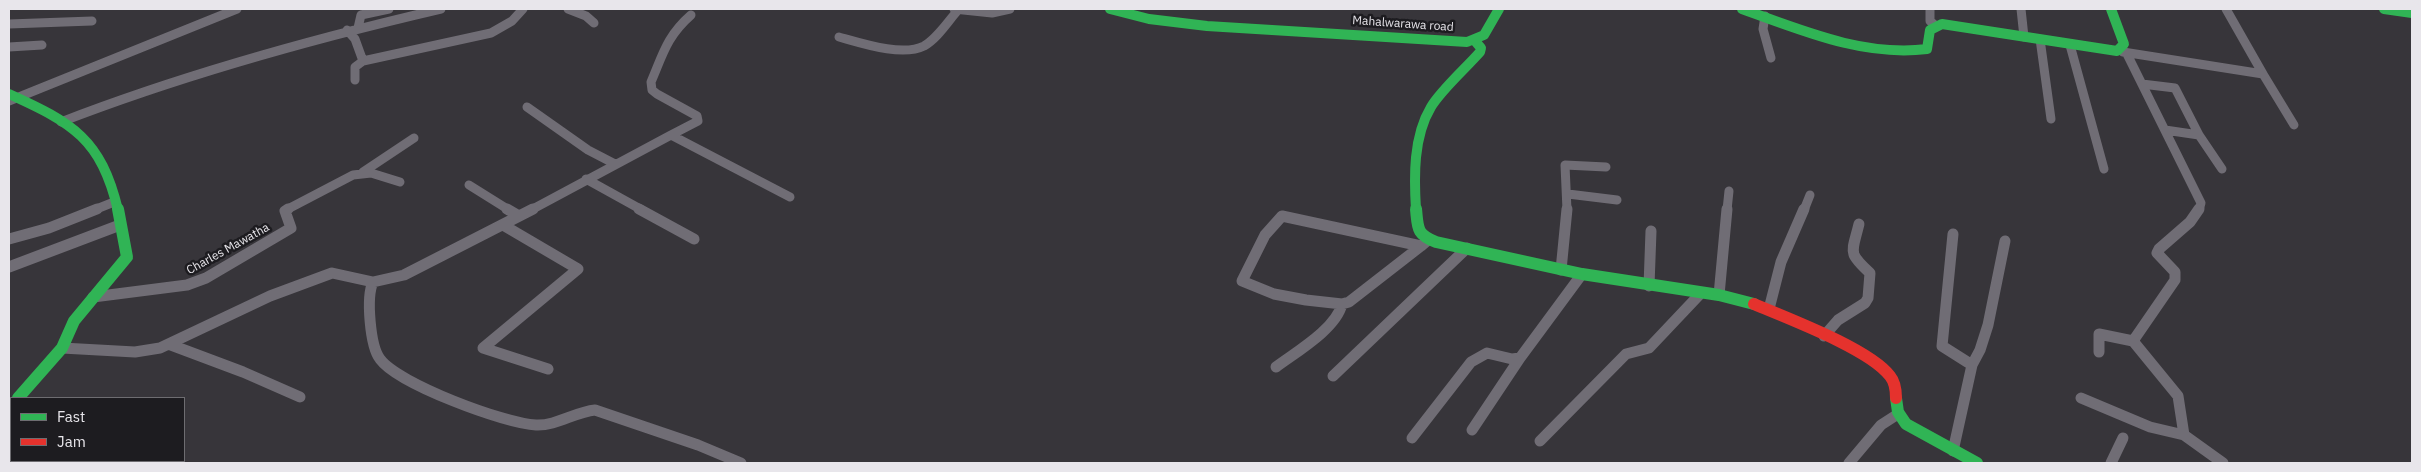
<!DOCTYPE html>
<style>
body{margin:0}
#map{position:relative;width:2421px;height:472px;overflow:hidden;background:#37353a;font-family:"IBM Plex Sans",sans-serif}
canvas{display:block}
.frame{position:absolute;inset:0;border:10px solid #e8e6eb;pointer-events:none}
.legend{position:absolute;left:10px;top:397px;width:175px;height:65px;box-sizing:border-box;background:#1d1c20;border:1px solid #6e6d71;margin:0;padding:6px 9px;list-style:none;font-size:15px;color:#e8e6eb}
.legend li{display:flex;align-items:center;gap:10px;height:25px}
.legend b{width:25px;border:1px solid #6e6d71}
</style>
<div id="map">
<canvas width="2421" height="472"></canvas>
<div class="frame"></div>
<ul class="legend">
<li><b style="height:6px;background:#30b455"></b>Fast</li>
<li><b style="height:6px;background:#e5322d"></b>Jam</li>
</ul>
</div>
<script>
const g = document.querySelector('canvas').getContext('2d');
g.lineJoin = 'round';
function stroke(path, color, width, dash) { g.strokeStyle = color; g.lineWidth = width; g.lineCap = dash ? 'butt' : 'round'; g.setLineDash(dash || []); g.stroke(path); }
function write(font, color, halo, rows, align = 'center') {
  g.font = font + ' "IBM Plex Sans",sans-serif'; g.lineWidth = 5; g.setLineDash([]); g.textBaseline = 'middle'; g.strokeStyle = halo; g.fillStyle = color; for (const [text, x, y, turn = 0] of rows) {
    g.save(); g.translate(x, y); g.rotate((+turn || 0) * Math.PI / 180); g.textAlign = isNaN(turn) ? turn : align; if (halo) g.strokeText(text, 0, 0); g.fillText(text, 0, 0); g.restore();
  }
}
stroke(new Path2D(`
 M 568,9 L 586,16 L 594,23
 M 954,9 L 992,13 L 1010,9
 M 1930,9 L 1930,21 L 1936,26
 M 2021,9 L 2024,37
 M 2226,9 L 2263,74
 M 1765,16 L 1763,29 L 1771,58
 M 9,24 L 92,21
 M 358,28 L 361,15 L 389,9
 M 347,30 L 355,39 L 363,61 L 491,33 L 512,21 L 523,9
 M 839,37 C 861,43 902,57 924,46 C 938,38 948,21 959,9
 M 2040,39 L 2051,119
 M 2070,45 L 2104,169
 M 9,47 L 42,45
 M 2123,52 L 2263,74 L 2294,125
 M 2127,54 L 2201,203 L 2199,210
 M 355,80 L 355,67 L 363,61
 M 2142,84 L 2175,88 L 2199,135 L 2165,130
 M 9,101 L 237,9
 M 527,107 L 588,150 L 615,164
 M 61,122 C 185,74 312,39 441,9
 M 671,135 L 698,121 L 697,116 L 657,94 L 652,90 L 651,82 C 663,54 667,36 691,15
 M 2199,135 L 2222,169
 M 363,172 L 414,138
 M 586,179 L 642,210
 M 469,185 L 509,210
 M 1568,194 L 1617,200
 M 94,210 L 114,202
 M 286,210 L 353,175 L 371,173 L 400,182
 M 531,210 L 671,135 L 790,197
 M 1567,210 L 1565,165 L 1606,167
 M 1727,210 L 1729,191
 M 1804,210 L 1810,195`), '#706d75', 9);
stroke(new Path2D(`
 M 507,209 L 519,216
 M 639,209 L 694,239
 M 2199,209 L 2190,222 L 2159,249 L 2157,253 L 2175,272 L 2175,280 L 2133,341 L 2178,396 L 2184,435 L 2223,463
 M 1282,216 L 1421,246 L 1349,302 L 1342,304 L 1306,300 L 1274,294 L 1242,281 L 1265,235 Z
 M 503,225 L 578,269 L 483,348 L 548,369
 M 1953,234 L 1942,346 L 1972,365
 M 9,239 L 49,228 L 97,209
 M 1421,246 L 1428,240
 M 9,267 L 120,225
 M 1561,270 L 1567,209
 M 373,282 C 366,297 370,346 380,359 C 398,384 506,424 536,425 C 556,426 575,412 595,410 L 698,445 L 741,463
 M 1649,286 L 1651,231
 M 1719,295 L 1727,209
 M 93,297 L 187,285 L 206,278 L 291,228 L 285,211 L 288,209
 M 1769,309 L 1781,262 L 1804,209
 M 1824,336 L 1838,320 L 1865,303 L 1868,298 L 1870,273 C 1847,252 1852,253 1859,224
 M 171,345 L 243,372 L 300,397
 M 62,348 L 135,352 L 160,348 L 270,296 L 332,273 L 373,282 L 404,275 L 533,209
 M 2099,352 L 2099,334 L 2133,341
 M 1276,367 C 1296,352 1336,329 1342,304
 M 1333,376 L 1467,248
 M 2081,398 L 2150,427 L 2184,435
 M 1472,430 L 1520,358
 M 9,434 L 11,435
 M 1412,438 L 1471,362 L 1487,353 L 1512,359 L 1520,358 L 1582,274
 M 1540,441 L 1626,354 L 1649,348 L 1701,293
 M 1953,451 L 1972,365 L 1980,350 L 1988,325 L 2005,241
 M 141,461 L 153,463
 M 1849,463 L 1881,425 L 1898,414
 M 2111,463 L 2123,438`), '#706d75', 11);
stroke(new Path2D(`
 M 1110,9 L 1149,19 L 1207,26 L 1467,42 L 1484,35 L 1499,9
 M 1742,9 C 1801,30 1863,57 1927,49 L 1930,30 L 1942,24 L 2117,51 L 2124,44 L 2111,9
 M 2384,9 L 2412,13
 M 9,94 C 73,123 101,139 118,210
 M 1416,210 C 1414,177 1413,137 1431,107 C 1441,90 1466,68 1480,52 L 1481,48 L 1475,41`), '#30b455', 10);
stroke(new Path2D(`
 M 1416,209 C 1418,228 1416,234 1436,242 L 1582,274 L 1719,295 L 1754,304
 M 18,398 L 62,348 L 74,321 L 127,257 L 118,209
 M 1896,398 L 1898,412 L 1906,424 L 1977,463
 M 9,409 L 11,406`), '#30b455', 12);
stroke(new Path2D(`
 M 1754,304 C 1787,318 1870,349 1890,376 C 1895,382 1896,391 1896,398`), '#e5322d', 12);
write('12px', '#e8e6eb', '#1d1c20', [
 ["Mahalwarawa road",1403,24,4],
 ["Charles Mawatha",228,249,-29]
]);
</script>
